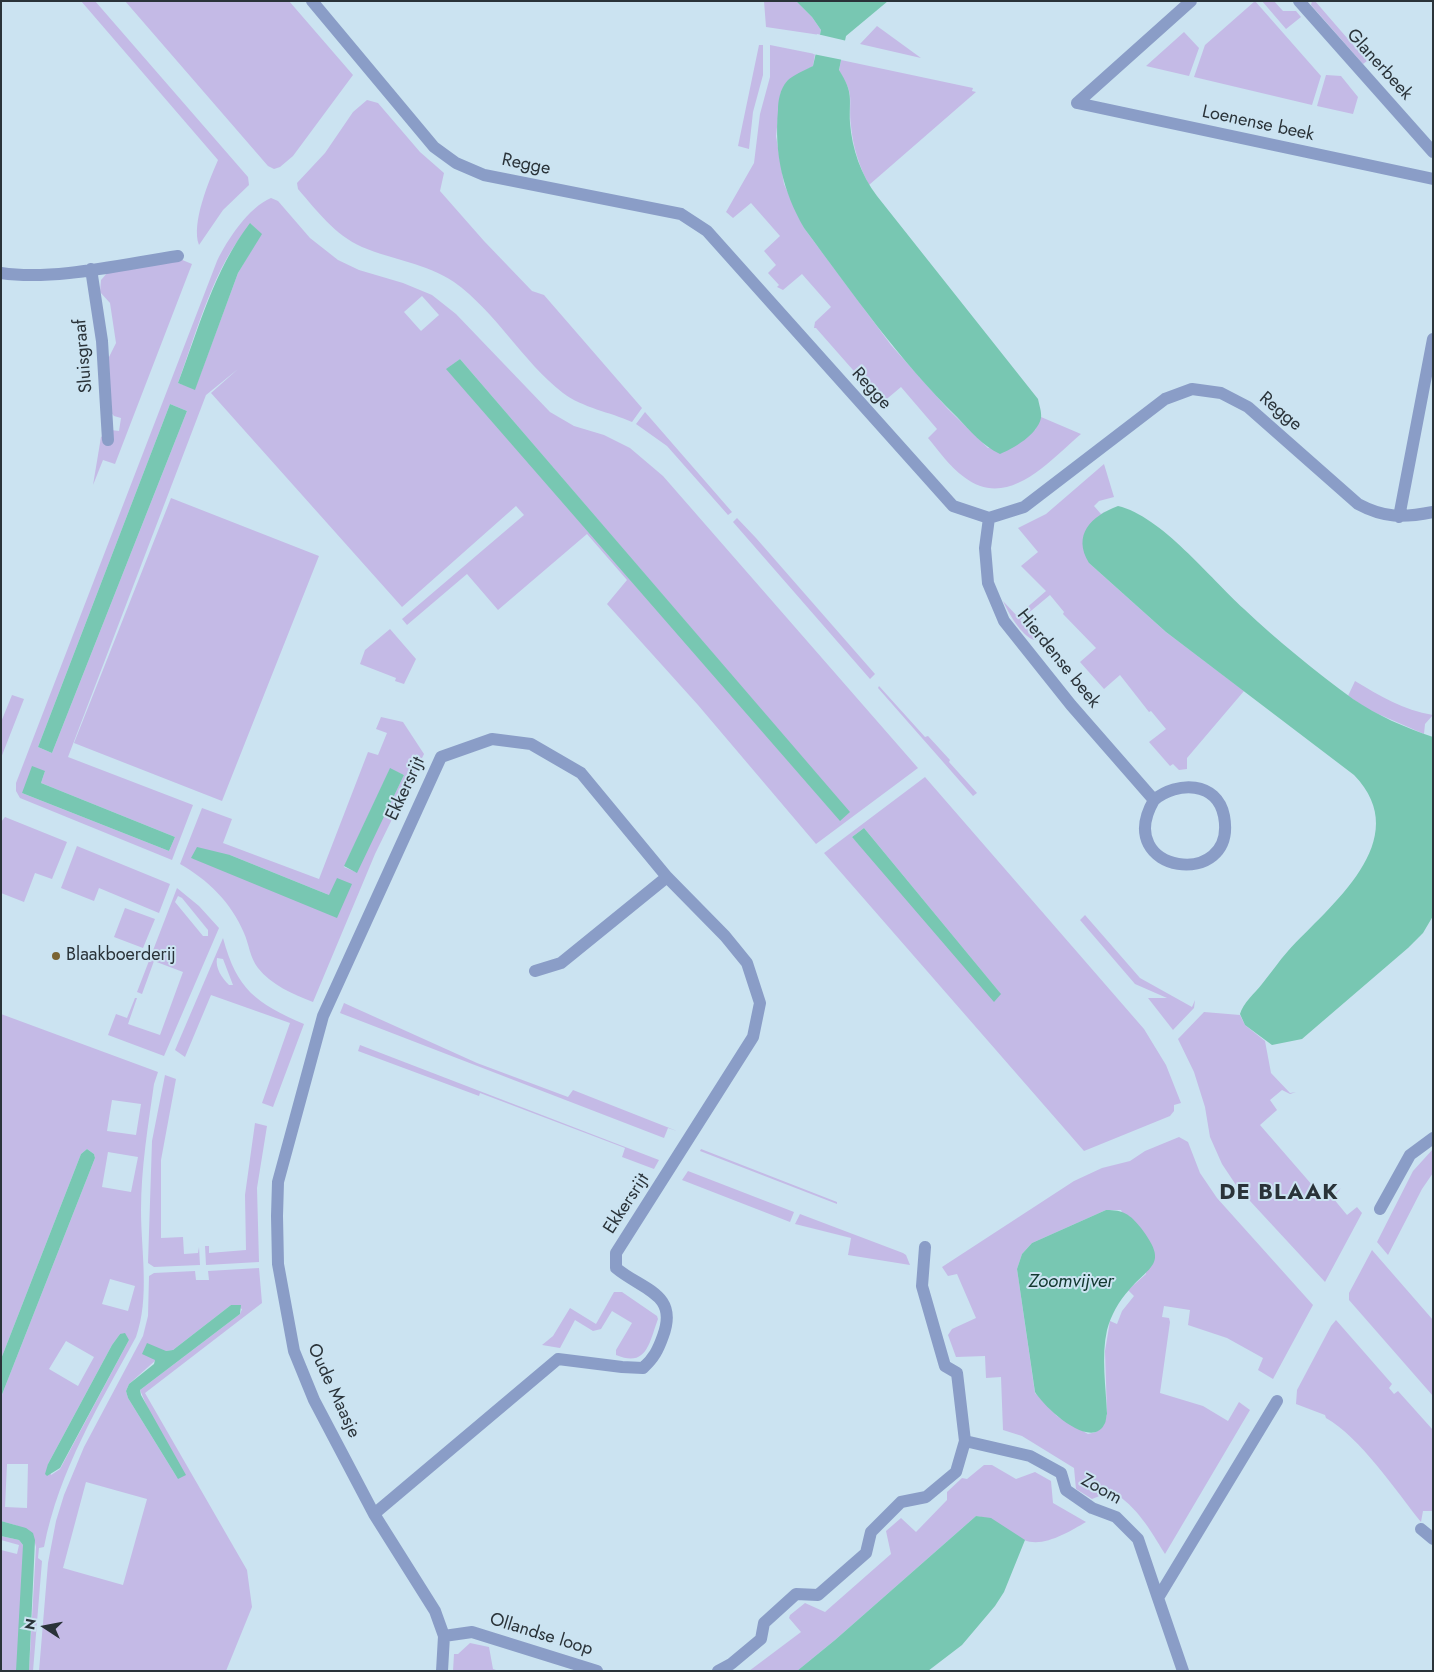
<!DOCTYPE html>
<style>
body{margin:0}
#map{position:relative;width:1434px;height:1672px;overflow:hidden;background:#cbe3f1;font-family:Jost,sans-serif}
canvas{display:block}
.frame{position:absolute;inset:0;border:2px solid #2a3339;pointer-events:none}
.north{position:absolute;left:20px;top:1602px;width:50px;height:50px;-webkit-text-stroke:4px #cbe3f1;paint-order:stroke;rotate:281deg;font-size:14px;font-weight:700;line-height:20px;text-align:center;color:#2a3339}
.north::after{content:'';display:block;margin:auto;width:18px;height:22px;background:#2a3339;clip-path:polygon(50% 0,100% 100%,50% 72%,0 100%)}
</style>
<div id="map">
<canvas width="1434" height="1672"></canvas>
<div class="frame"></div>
<div class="north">N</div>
</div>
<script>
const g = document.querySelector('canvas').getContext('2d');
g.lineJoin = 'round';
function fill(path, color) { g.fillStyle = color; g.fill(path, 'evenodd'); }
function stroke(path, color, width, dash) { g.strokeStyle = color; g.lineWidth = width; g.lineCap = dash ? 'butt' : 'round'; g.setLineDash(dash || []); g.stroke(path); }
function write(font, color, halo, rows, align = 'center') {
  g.font = font + ' Jost,sans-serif'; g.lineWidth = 4; g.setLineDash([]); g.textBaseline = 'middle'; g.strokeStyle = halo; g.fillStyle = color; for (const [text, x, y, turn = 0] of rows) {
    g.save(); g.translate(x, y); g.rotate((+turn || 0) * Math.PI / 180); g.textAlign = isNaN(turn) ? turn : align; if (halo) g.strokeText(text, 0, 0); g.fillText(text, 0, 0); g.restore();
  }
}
fill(new Path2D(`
 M 81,1 L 95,1 L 248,177 L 249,185 L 223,210 L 199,245 C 191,223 209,181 218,160 Z
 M 125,1 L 289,1 L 353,75 L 293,156 L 280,167 L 274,169 L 268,166 Z
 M 764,1 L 796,1 L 812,17 L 821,30 L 820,35 L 766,27 Z
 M 1255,1 L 1321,76 L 1312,105 L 1194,77 L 1205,45 Z
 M 1262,1 L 1274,1 L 1283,11 L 1296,11 L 1301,17 L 1286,29 Z
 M 1312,1 L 1315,1 L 1367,61 L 1363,64 L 1311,5 Z
 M 877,26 L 921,58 L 860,44 Z
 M 1184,32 L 1199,48 L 1189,76 L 1146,66 Z
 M 759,45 L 763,45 L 763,75 L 753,112 L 749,149 L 738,146 Z
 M 770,45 L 815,54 L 813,66 L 787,81 L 781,92 L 776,136 L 784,184 L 804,228 L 891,345 L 948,409 L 988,448 L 1035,430 L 1041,417 L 1081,434 C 1049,461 1008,511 964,477 C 950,467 939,451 928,438 L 937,429 L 901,387 L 882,403 L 816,328 L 814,328 L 815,322 L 831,307 L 802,274 L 783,290 L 777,287 L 779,285 L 768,273 L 776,265 L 764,251 L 780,236 L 751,203 L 733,218 L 726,212 L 754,163 L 760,114 L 770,77 Z
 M 841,60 L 973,88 L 972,91 L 976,92 L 869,185 C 859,166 853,147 851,126 C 848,98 856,97 839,71 Z
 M 1326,75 L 1341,76 L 1358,97 L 1353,114 L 1317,106 Z
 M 367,100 L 378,103 L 420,152 L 444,173 L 440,191 L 484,241 L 532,291 L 544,295 L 642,408 L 632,422 C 610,412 583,408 563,393 C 522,361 496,312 454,282 C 425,263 393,260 362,247 C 335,235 317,211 298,189 L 297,183 L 325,153 L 353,112 Z
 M 271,198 L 278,201 L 310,238 L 338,260 L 359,270 L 403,283 L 432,295 L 456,314 L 550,412 L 574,426 L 604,435 L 630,448 L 663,476 L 918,768 L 816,844 L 698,705 L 607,604 L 627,580 L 587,534 L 498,610 L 467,574 L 407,625 L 402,619 L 524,515 L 516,506 L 402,607 L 211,393 L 238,369 L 206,395 L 68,757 L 193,805 L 172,860 L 20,798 L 16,791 L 16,783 L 217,261 C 227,240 249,207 271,198 ZM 251,224 L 261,234 L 238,273 L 195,389 L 178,383 C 197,331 214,265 251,224 ZM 422,296 L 439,315 L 421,331 L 404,312 ZM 460,359 L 849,812 L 840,820 L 447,369 ZM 170,404 L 187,411 L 52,753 L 38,747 ZM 45,771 L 41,783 L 175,837 L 169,851 L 22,793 Z
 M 180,259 L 192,264 L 115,464 L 103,460 L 93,485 L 101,437 L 111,430 L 119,431 L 121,418 L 114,416 L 106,407 L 109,357 L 116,343 L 110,303 L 100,292 L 101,280 L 108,272 Z
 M 645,412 L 732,512 L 728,515 L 667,446 L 636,424 Z
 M 1104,464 L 1114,497 L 1099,501 L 1094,506 L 1101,514 L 1106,511 L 1092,523 L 1089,563 L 1166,632 L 1244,691 L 1187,758 L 1187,769 L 1179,770 L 1173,764 L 1170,766 L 1149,742 L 1166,729 L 1151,711 L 1149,712 L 1120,675 L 1104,689 L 1080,662 L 1096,648 L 1063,614 L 1064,612 L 1050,595 L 1020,620 L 1037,638 L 1034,640 C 1021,635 1009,614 1003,601 L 1017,616 L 1046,591 L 1021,566 L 1038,552 L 1018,528 L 1046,514 Z
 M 171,498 L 319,556 L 222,801 L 74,743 Z
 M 737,518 L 756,538 L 875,674 L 870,679 L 733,522 Z
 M 390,629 L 416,659 L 404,684 L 395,681 L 396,678 L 360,664 L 365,650 Z
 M 1355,681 C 1380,696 1403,710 1433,715 L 1425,724 L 1424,734 L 1369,710 L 1348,696 Z
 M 879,686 L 925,737 L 928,736 L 950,760 L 949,762 L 977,793 L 973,796 L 878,688 Z
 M 12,695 L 24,699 L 1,758 L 1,722 Z
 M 381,717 L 403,722 L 424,754 L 375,854 L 313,1002 C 293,994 271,985 258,968 C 250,958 249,944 244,933 C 231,902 208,880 180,864 L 202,808 L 232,819 L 223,843 L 319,879 L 368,752 L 378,755 L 387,733 L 376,729 ZM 390,769 L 404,775 L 356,872 L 344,867 ZM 230,855 L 329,895 L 191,858 Z
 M 925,777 L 1144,1029 L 1166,1065 L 1181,1103 L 1174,1105 L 1174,1111 L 1170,1116 L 1084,1151 L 824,853 ZM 864,828 L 1000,993 L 1000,994 L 852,837 Z
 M 5,817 L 67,842 L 52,879 L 35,873 L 24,902 L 1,893 L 1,822 Z
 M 77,846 L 170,884 L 159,913 L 99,888 L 94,901 L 61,888 Z
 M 177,888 L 199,906 L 219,928 L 164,1056 L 108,1035 L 116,1014 L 127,1018 L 135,998 L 137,998 L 128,1024 L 160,1035 L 183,972 L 154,961 L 142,994 L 137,992 ZM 178,896 L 182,898 L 208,930 L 208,936 L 203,936 L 175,902 Z
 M 125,908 L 155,919 L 143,948 L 114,937 Z
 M 1085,915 L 1140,978 L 1192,1007 L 1195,1000 L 1194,1008 L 1173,1030 L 1148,998 L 1167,998 L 1135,984 L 1080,920 Z
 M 223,938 C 237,990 256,1003 304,1024 L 273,1107 L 262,1103 L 290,1023 L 211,995 L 185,1057 L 175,1050 ZM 217,958 L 223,959 L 233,985 L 229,985 C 222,978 215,968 217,958 Z
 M 344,1003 L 477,1063 L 568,1097 L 573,1090 L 677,1131 L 668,1128 L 664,1138 L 340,1013 Z
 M 1204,1012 L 1240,1015 L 1245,1025 L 1265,1041 L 1271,1073 L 1290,1093 L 1296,1092 L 1290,1094 L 1282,1090 L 1270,1100 L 1277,1110 L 1260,1125 L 1326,1201 L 1341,1188 L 1333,1198 L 1347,1215 L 1357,1207 L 1362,1213 L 1325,1282 L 1238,1188 L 1222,1164 L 1210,1137 L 1205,1107 L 1194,1072 L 1178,1039 Z
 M 1,1014 L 158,1072 L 154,1084 C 148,1126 141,1168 141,1210 C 141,1251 150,1298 136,1337 C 99,1405 59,1470 44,1547 L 39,1548 L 38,1558 L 42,1561 L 33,1671 L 29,1671 L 36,1547 C 33,1528 18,1526 1,1521 L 1,1397 L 95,1158 L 94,1154 L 87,1149 L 81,1154 L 1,1359 ZM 112,1100 L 141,1104 L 136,1135 L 107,1131 ZM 108,1152 L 138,1157 L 131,1192 L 102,1187 ZM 110,1279 L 135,1286 L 128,1311 L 102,1304 ZM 120,1334 L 129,1340 L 60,1469 L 51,1475 L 48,1464 L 112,1345 ZM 66,1341 L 94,1357 L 78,1386 L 49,1369 ZM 7,1464 L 28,1464 L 27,1508 L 5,1507 Z
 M 360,1045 L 659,1160 L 654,1169 L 622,1157 L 625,1148 L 480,1093 L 479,1096 L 358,1051 Z
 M 165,1075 L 176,1079 L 161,1160 L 161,1238 L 183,1237 L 184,1254 L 198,1253 L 199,1247 L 200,1265 L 154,1267 L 148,1263 L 152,1141 Z
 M 255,1123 L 267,1126 L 257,1188 L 259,1262 L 206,1265 L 205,1246 L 209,1246 L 209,1253 L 246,1250 L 245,1195 Z
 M 1179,1137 L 1188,1142 L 1200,1173 L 1217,1198 L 1313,1305 L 1273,1379 L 1258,1370 L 1263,1358 L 1227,1338 L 1188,1325 L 1190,1310 L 1164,1306 L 1162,1317 L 1169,1318 L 1170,1322 L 1160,1393 L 1203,1406 L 1228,1421 L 1239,1402 L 1250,1410 L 1165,1554 C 1149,1528 1138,1508 1112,1491 L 1092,1499 L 1076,1489 L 1074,1468 L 1022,1436 L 1003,1430 L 1001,1377 L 986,1378 L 985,1356 L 956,1357 L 948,1335 L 952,1329 L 976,1318 L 957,1274 L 948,1276 L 942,1267 L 1074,1181 L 1102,1168 L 1130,1161 L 1145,1151 ZM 1106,1210 L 1121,1210 L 1146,1274 L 1128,1290 L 1134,1296 L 1122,1311 L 1117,1324 L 1110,1321 L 1105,1351 L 1107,1414 L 1104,1425 L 1096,1432 L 1088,1434 L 1057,1416 L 1035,1393 L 1017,1269 L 1022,1254 L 1032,1243 Z
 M 701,1149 L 837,1202 L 837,1204 L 700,1151 Z
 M 1433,1149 L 1433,1173 L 1422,1189 L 1388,1255 L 1377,1242 L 1413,1171 Z
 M 688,1171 L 794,1212 L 790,1222 L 682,1180 Z
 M 800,1214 L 903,1253 L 906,1255 L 910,1265 L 848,1255 L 851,1238 L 795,1224 Z
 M 1372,1250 L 1433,1320 L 1433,1396 L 1349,1300 L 1349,1293 Z
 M 259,1268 L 262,1303 L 145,1393 L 247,1570 L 252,1607 L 226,1671 L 39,1671 L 48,1563 L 56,1521 L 64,1495 L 84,1447 L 143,1336 L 148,1316 L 149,1276 L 154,1273 L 195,1271 L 196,1280 L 209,1280 L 208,1271 ZM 231,1305 L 242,1309 L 240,1314 L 140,1390 L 178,1479 L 128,1398 L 126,1391 L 129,1384 L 166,1351 L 173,1350 ZM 86,1482 L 147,1499 L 123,1585 L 63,1568 Z
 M 614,1292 L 622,1292 L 657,1316 L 658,1319 C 649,1343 647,1368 616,1355 L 616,1350 L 632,1323 L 612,1311 L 601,1329 L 593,1331 L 575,1320 L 560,1348 L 542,1345 L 553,1336 L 570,1308 L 596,1324 Z
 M 1336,1320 L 1392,1384 L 1389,1388 L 1394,1394 L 1398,1391 L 1433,1430 L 1433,1511 L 1423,1511 L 1421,1522 C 1396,1491 1360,1437 1326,1418 L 1325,1415 L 1296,1404 L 1297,1390 L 1331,1326 Z
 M 984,1465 L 992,1465 L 1016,1479 L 1035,1472 L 1051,1481 L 1053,1503 L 1086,1522 C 1069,1532 1043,1548 1024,1540 C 1004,1531 1001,1520 976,1516 L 835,1640 L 797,1671 L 749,1671 L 801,1632 L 789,1618 L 790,1615 L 805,1603 L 825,1612 L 891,1554 L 886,1531 L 901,1518 L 916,1532 L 947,1500 L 947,1492 L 962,1478 L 967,1479 Z
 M 1,1536 L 19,1540 L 23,1545 L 23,1671 L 1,1671 L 1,1550 L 17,1554 L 19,1545 L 1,1540 Z
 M 470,1643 L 489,1647 L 493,1669 L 499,1671 L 453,1671 L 454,1654 L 458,1654 Z`), '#c4bae6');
fill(new Path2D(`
 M 796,1 L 888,1 L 846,36 L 839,70 C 854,94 849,97 850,123 C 852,149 861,175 877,196 L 1038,399 C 1039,404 1042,413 1041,418 C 1037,435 1014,448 1000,454 C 983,446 970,431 957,417 C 899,360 853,294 804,228 C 783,191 774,154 778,110 C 778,101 780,89 787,81 C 793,75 805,70 813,66 L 821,30 L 812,17 Z
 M 250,223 L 262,234 L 238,273 L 195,390 L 178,383 C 199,328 214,270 250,223 Z
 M 460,359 L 850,812 L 840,821 L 446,369 Z
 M 170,404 L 187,411 L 52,753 L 38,747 Z
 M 1118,506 C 1161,516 1210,578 1244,609 C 1278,641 1315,671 1353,699 C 1378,716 1404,727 1433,737 L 1433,916 L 1423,933 L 1408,948 L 1302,1039 L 1272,1045 L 1245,1025 L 1240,1014 C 1243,1003 1255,993 1262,984 C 1271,973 1279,961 1288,951 C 1329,906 1417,840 1354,775 L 1166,632 L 1089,563 C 1072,535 1091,516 1118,506 Z
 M 32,766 L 45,771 L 41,783 L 175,837 L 169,851 L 22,793 Z
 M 390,768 L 404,775 L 357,873 L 344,866 Z
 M 864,828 L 1001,994 L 994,1002 L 852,837 Z
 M 197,847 L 230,855 L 329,895 L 337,878 L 352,884 L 337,918 L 191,858 Z
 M 87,1149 L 94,1154 L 95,1158 L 1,1397 L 1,1359 L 81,1154 Z
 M 1106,1210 C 1123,1210 1130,1214 1141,1228 C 1168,1264 1152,1264 1129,1290 C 1119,1301 1111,1315 1107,1330 C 1101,1356 1106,1387 1107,1414 C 1106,1417 1106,1423 1104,1425 C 1090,1450 1044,1407 1035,1392 L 1017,1269 L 1022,1254 L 1032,1243 Z
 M 231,1305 L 241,1305 L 240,1314 L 140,1390 L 141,1395 L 186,1475 L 178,1479 L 128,1398 L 126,1391 L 129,1384 L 154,1364 L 155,1360 L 142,1354 L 147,1343 L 166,1351 L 173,1350 Z
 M 125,1333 L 129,1340 L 60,1468 L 47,1476 L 45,1474 L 48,1464 L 112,1345 L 120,1334 Z
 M 976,1516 L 991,1518 L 1025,1540 L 1004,1592 L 995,1606 L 962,1645 L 928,1671 L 797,1671 L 835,1640 Z
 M 1,1521 L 26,1528 L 33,1533 L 35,1540 L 29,1671 L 16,1671 L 23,1545 L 19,1540 L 1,1536 Z`), '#78c7b2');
fill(new Path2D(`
 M 817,34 L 847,41 L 843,60 L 813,54 Z`), '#cbe3f1');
stroke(new Path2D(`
 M 312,1 L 434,147 L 456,163 L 484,175 L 681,214 L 707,231 L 953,506 L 989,518 L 1024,507 L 1165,399 L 1192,389 L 1221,393 L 1248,407 L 1358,504 C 1384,518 1403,518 1433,512
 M 1299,1 L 1433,152
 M 1077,103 L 1433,179
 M 1077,103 L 1191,1
 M 91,269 L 102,341 L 108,440
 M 1,273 C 55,281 124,264 178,256
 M 1399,517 L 1433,339
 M 989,518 L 985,548 L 988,583 L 1004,621 L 1071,705 L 1154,800 C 1177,781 1217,781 1224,816 C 1238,891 1111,874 1154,800
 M 535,971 L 561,963 L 667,877
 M 1380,1209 L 1410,1155 L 1433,1138
 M 965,1441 L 1030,1456 L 1061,1473 L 1066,1490 L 1092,1508 L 1116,1517 L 1138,1539 L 1158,1598
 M 374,1514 L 558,1359 L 622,1367 L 643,1368 C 654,1358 658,1350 663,1336 C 679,1293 642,1290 616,1268 L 616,1253 L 753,1037 L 760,1003 L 747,963 L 725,936 L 667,877 L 581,773 L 531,744 L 492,739 L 441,757 L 323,1016 L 278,1182 L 277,1216 L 278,1264 L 294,1351 L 314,1400 L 374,1514 L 435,1611 L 444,1636 L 442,1671
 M 1421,1529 L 1433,1539
 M 444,1636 L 472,1632 L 597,1671
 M 718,1671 L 731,1664 L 761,1639 L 764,1623 L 796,1594 L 818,1595 L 866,1553 L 871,1532 L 901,1502 L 926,1497 L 956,1472 L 965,1441 L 957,1373 L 945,1366 L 922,1286 L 925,1247
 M 1183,1671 L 1158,1598 L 1277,1401`), '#8a9dc7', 12);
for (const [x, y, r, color] of [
 [56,956,5,"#7a6434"]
]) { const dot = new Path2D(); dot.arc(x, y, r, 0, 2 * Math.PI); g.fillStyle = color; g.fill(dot); stroke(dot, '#cbe3f1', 2); }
write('18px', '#2a3339', '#cbe3f1', [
 ["Glanerbeek",1379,65,48],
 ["Loenense beek",1258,124,12],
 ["Regge",526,165,11],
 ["Sluisgraaf",84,356,-95],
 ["Regge",871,389,48],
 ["Regge",1280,412,40],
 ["Hierdense beek",1058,659,51],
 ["Ekkersrijt",406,789,-65],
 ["Ekkersrijt",627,1204,-57],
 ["Oude Maasje",333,1391,65],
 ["Zoom",1101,1490,29],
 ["Ollandse loop",541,1635,17]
]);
write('18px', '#2a3339', '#cbe3f1', [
 ["Blaakboerderij",66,956]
], 'left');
write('italic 19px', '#133830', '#cbe3f1', [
 ["Zoomvijver",1071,1282]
]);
g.letterSpacing = '1px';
write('bold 22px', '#2a3339', '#cbe3f1', [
 ["DE BLAAK",1279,1194]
]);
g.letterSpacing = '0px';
</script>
